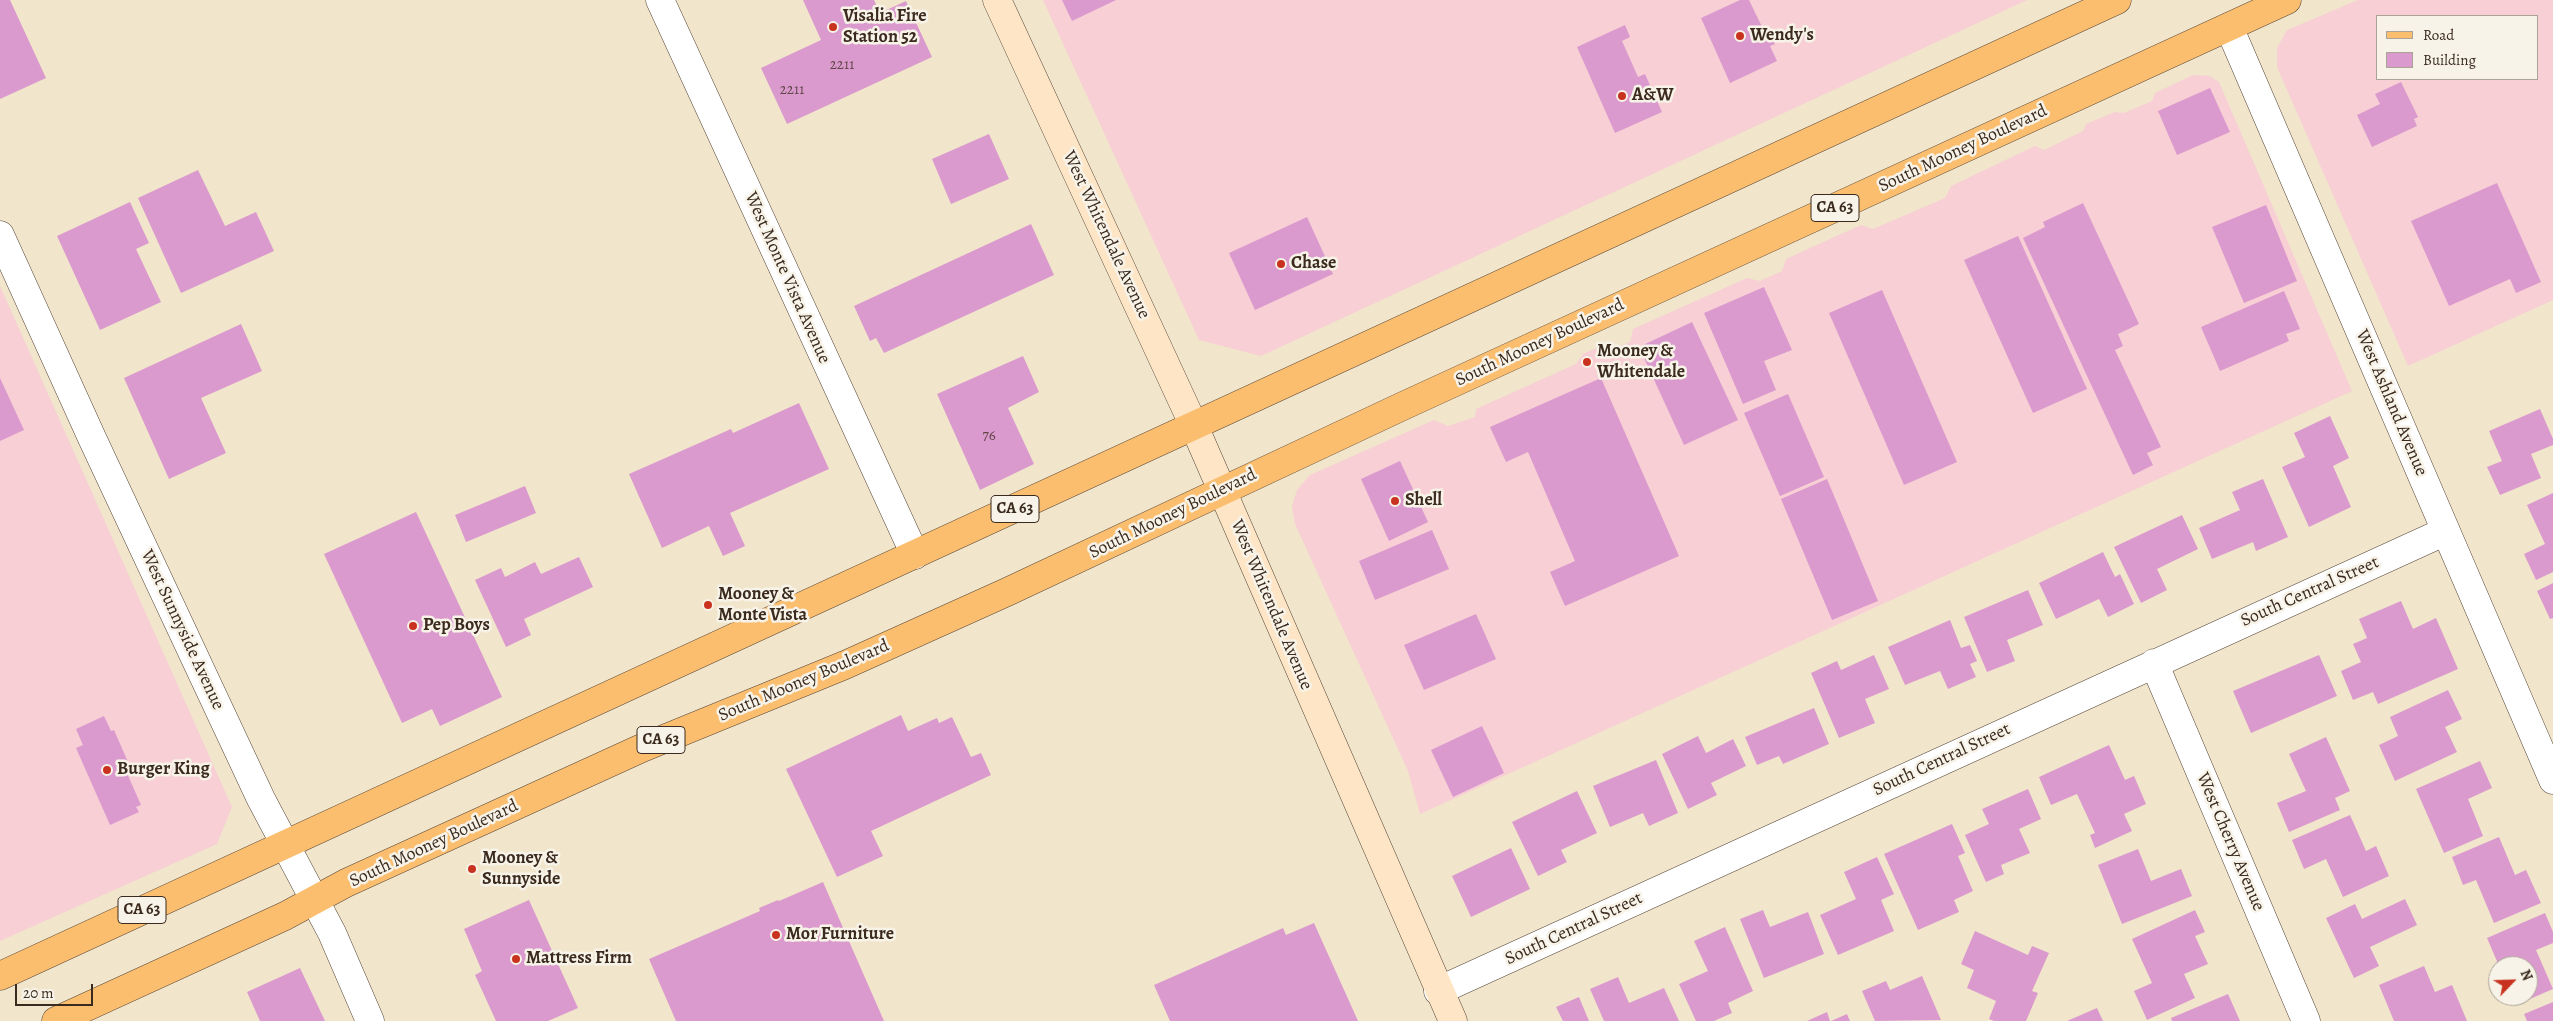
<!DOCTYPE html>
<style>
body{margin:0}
#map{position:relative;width:2553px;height:1021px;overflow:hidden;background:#f1e5cb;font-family:Alegreya,serif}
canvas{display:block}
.legend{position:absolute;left:2376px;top:15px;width:162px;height:65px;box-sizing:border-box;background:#f7f3e8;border:1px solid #aca397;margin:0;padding:6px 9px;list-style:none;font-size:15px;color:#3b2a1e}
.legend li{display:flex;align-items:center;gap:10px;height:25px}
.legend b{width:25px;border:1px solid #aca397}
.north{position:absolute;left:2488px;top:956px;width:50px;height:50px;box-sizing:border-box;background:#f7f3e8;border:1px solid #aca397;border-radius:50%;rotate:66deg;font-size:14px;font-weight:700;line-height:20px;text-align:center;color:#3b2a1e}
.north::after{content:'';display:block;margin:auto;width:18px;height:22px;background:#c8321e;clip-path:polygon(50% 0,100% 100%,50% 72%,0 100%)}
.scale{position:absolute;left:15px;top:984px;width:78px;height:22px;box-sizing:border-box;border:2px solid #3b2a1e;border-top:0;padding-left:6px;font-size:15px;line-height:18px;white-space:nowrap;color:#3b2a1e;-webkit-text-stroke:4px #f7f3e8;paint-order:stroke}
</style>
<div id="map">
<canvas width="2553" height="1021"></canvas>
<ul class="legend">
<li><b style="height:6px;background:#fbbd6e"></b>Road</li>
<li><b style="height:14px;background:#db9ace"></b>Building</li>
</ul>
<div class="north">N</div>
<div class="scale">20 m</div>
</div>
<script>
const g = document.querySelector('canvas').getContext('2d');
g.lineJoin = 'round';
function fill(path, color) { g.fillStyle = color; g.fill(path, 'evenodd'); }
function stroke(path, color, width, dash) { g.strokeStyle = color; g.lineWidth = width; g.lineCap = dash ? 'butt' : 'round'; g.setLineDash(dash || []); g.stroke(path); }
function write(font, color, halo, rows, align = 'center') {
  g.font = font + ' Alegreya,serif'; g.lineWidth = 5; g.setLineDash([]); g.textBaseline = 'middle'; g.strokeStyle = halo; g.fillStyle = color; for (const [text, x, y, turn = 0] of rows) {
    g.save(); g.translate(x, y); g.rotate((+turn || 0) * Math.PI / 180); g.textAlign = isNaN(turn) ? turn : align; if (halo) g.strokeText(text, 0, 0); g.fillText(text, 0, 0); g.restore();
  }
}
fill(new Path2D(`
 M 1043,0 L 2027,0 L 1261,356 L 1199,340 Z
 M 2358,0 L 2553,0 L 2553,300 L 2408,366 L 2277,67 L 2277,48 L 2287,30 ZM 2377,16 L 2537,16 L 2537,79 L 2377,79 Z
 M 2193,75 L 2210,76 L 2219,82 L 2352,391 L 1420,814 L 1408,771 L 1295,524 L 1292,506 L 1297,490 L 1310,475 L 1434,420 L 1448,426 L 1475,417 L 1476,409 L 1576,364 L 1583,354 L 1601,346 L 1610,350 L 1630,342 L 1633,329 L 1747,278 L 1760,281 L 1782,271 L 1786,259 L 1861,225 L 1873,229 L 1945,198 L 1951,186 L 2035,146 L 2044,150 L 2083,131 L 2086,124 L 2115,112 L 2124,113 L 2152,101 L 2155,93 Z
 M 0,286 L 232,807 L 217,844 L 0,941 Z`), '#f7cfd5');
fill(new Path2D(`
 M 0,0 L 10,0 L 46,78 L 0,99 Z
 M 803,0 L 874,0 L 880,13 L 906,1 L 932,57 L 787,124 L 761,68 L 821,40 Z
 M 1062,0 L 1116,0 L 1072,21 Z
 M 1740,0 L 1749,0 L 1763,29 L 1767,27 L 1775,44 L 1770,46 L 1777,61 L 1730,83 L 1701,18 Z
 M 1625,25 L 1630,37 L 1622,41 L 1638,77 L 1645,74 L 1662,112 L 1615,133 L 1577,47 Z
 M 2401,82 L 2418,117 L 2414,119 L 2417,126 L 2372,147 L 2357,115 L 2380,104 L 2375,94 Z
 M 2210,88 L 2230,132 L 2177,155 L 2158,111 Z
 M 989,134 L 1009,179 L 951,204 L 932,159 Z
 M 198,170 L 225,226 L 256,212 L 274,251 L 181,293 L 138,198 Z
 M 2497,183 L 2541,282 L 2516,293 L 2510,279 L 2449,306 L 2411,221 Z
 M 130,202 L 149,243 L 136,249 L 161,302 L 100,330 L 57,236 Z
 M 2083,203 L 2139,324 L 2118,334 L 2123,346 L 2115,350 L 2161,447 L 2147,453 L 2153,465 L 2133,475 L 2023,238 L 2045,227 L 2043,222 Z
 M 2266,205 L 2297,281 L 2244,303 L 2212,227 Z
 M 1307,217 L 1333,274 L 1255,310 L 1229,253 Z
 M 1031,224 L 1054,275 L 884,353 L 876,338 L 870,341 L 854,306 Z
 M 2018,236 L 2087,389 L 2033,413 L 1964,260 Z
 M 1764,287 L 1792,350 L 1764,361 L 1776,390 L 1743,404 L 1704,313 Z
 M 1882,290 L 1957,462 L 1904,485 L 1829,313 Z
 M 2284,291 L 2300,329 L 2286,334 L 2289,341 L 2220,371 L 2201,327 Z
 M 1692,322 L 1738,420 L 1684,445 L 1639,347 Z
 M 241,324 L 262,371 L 201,398 L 226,453 L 169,479 L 124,378 Z
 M 1023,356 L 1039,392 L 1008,408 L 1034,464 L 980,490 L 937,394 Z
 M 0,378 L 24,430 L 0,441 Z
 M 1601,378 L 1679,556 L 1565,606 L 1550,572 L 1575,561 L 1528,452 L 1506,462 L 1490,427 Z
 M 1788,394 L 1824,477 L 1780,496 L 1744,413 Z
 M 799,403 L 829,469 L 730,513 L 745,546 L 723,556 L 709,526 L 662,548 L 629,474 L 731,429 L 733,433 Z
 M 2540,409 L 2553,439 L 2553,445 L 2531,454 L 2541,478 L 2500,495 L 2487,467 L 2502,461 L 2489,431 Z
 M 2330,416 L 2349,458 L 2333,466 L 2351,507 L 2309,527 L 2282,467 L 2305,457 L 2294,433 Z
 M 1400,461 L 1428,522 L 1389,541 L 1361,479 Z
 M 1827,479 L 1878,601 L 1832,620 L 1781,499 Z
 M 2263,479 L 2288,537 L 2256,551 L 2253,542 L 2212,559 L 2199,528 L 2240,510 L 2232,492 Z
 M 525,486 L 536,513 L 466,542 L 455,515 Z
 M 2553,493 L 2553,572 L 2536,580 L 2524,554 L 2545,544 L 2527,505 Z
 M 416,512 L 502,697 L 440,726 L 432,709 L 402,723 L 324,554 Z
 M 2182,515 L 2198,549 L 2157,569 L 2167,590 L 2141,603 L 2114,547 Z
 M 1432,530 L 1449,569 L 1375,600 L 1359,561 Z
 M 2103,552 L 2115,577 L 2120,574 L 2134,604 L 2108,617 L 2099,599 L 2056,619 L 2039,583 Z
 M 579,557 L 593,587 L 524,619 L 531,635 L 506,647 L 475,580 L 501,568 L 505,577 L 535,562 L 541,574 Z
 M 2553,583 L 2553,618 L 2550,619 L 2537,591 Z
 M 2028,590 L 2043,625 L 2007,640 L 2015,661 L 1987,672 L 1964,617 Z
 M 2401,601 L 2413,629 L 2436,618 L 2458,669 L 2378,704 L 2373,692 L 2353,700 L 2341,671 L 2361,662 L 2353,644 L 2367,638 L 2359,619 Z
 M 1476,614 L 1496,659 L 1424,690 L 1404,645 Z
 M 1950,620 L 1961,648 L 1970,645 L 1977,661 L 1970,664 L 1976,677 L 1948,689 L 1940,671 L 1905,685 L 1888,647 Z
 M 1874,655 L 1889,689 L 1865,699 L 1875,723 L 1839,738 L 1811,673 L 1837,661 L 1841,670 Z
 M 2319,655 L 2337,696 L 2251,733 L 2233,691 Z
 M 2448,690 L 2462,719 L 2445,727 L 2457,752 L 2395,781 L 2379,745 L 2398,736 L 2390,717 Z
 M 1814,708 L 1829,744 L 1783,764 L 1779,756 L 1757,765 L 1745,737 Z
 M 901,715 L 908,731 L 937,718 L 939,723 L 952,717 L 971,757 L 981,753 L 991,775 L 871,831 L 883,856 L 837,877 L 786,769 Z
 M 104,716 L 111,731 L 114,730 L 131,769 L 126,771 L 141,805 L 136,807 L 139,812 L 110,825 L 76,748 L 83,745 L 76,729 Z
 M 1482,726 L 1504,773 L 1453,797 L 1431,750 Z
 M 1698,736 L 1706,753 L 1733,739 L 1746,766 L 1711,783 L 1717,795 L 1688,809 L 1662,754 Z
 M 2326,737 L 2350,791 L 2335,798 L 2340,810 L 2289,832 L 2277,803 L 2306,791 L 2289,754 Z
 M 2109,745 L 2125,780 L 2134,776 L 2146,804 L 2124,814 L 2132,831 L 2095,848 L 2090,835 L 2095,833 L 2077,794 L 2051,805 L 2039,777 Z
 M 1656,760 L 1678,813 L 1649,826 L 1643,813 L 1610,827 L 1593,786 Z
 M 2480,761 L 2492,788 L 2468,799 L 2483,836 L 2444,853 L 2416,789 Z
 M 2028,789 L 2041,819 L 2019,829 L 2030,853 L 2001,865 L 2004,874 L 1986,882 L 1965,835 L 1989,824 L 1982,809 Z
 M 1577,791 L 1597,833 L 1561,850 L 1567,862 L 1538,876 L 1512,822 Z
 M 2350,815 L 2366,851 L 2376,846 L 2389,876 L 2343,897 L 2326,859 L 2304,869 L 2292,840 Z
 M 1952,824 L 1965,853 L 1958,856 L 1973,891 L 1954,900 L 1959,912 L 1918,930 L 1884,854 Z
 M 2499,837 L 2515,875 L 2526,870 L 2541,903 L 2494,923 L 2476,880 L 2463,885 L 2452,857 Z
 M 1511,848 L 1530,889 L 1471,917 L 1452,876 Z
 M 2138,849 L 2151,881 L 2181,869 L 2192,896 L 2122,924 L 2098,865 Z
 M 1877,857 L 1894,894 L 1881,900 L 1894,931 L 1838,955 L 1820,915 L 1856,899 L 1844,872 Z
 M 823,882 L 884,1021 L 676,1021 L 649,959 L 760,911 L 759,908 L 778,900 L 779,901 Z
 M 2405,899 L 2417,925 L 2370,947 L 2379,966 L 2354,978 L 2326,918 L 2355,904 L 2362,919 Z
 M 529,900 L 578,1008 L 548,1021 L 496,1021 L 475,975 L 482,971 L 464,929 Z
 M 1763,910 L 1770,927 L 1808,912 L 1824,954 L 1764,978 L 1740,919 Z
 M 2195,910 L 2205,932 L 2195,936 L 2208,964 L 2184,974 L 2195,998 L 2147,1020 L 2134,991 L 2152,983 L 2132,939 Z
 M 2545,913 L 2553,932 L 2553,943 L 2536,950 L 2553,989 L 2516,1005 L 2512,996 L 2528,996 L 2528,966 L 2499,966 L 2487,938 Z
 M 1314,923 L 1358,1021 L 1170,1021 L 1154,985 L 1283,928 L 1286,935 Z
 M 1725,927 L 1753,991 L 1728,1003 L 1732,1013 L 1714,1021 L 1696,1021 L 1679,984 L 1708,971 L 1694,941 Z
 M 1975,931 L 2028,955 L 2032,946 L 2049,953 L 2032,991 L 2038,993 L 2026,1021 L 1994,1021 L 1989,1019 L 1996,1001 L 1967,988 L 1974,970 L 1961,964 Z
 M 2424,966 L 2435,992 L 2452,985 L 2467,1021 L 2394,1021 L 2379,985 Z
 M 300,968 L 325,1021 L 260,1021 L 247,992 Z
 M 1922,976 L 1941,1020 L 1875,1021 L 1862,991 L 1886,981 L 1890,990 Z
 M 1618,977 L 1629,1003 L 1664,988 L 1679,1021 L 1604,1021 L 1590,989 Z
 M 2228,994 L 2240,1021 L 2172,1021 L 2171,1018 Z
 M 1579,997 L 1589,1021 L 1563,1021 L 1556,1007 Z
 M 2553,1002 L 2553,1021 L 2527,1021 L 2524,1014 Z
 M 2097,1008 L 2103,1021 L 2067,1021 Z
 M 1827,1012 L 1830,1021 L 1807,1021 Z
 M 1847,1014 L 1850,1021 L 1831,1021 Z`), '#db9ace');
const street = new Path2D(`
 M 660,0 L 915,555
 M 2229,27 L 2553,780
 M 0,235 L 92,438 L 261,799 L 332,933 L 370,1021
 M 2154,663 L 2306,1021
 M 1438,991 L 2446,531`);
const secondary = new Path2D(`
 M 997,0 L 1194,426 L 1453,1021`);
const primary = new Path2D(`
 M 0,976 L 2117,0
 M 56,1021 L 285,916 L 346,883 L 642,748 L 845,665 L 1007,592 L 1403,406 L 2287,0`);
stroke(street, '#564638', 29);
stroke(secondary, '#564638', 29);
stroke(primary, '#564638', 29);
stroke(street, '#fff', 28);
stroke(secondary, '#fde5c5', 28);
stroke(primary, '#fbbd6e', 28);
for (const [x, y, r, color] of [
 [833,27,5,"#c8321e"],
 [1740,36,5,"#c8321e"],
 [1622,96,5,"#c8321e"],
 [1281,264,5,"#c8321e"],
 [1587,362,5,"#c8321e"],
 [1395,501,5,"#c8321e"],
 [708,605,5,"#c8321e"],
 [413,626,5,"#c8321e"],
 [107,770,5,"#c8321e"],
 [472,869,5,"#c8321e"],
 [776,935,5,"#c8321e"],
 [516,959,5,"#c8321e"]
]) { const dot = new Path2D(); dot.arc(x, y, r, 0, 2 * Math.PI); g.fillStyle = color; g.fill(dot); stroke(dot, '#f7f3e8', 2); }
write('15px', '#63464a', null, [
 ["2211",842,65],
 ["2211",792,90],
 ["76",989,436]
]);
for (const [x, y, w] of [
 [1835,208,48],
 [1015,509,48],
 [661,740,48],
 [142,910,48]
]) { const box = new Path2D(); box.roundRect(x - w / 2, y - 13.5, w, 27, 4); g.fillStyle = '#f7f3e8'; g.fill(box); stroke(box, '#3b2a1e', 1); }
write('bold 16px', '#3b2a1e', null, [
 ["CA 63",1835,208],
 ["CA 63",1015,509],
 ["CA 63",661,740],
 ["CA 63",142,910]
]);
write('bold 18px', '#3b2a1e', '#f7f3e8', [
 ["Visalia Fire",843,17],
 ["Station 52",843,38],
 ["Wendy's",1750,36],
 ["A&W",1632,96],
 ["Chase",1291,264],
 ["Mooney &",1597,352],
 ["Whitendale",1597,373],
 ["Shell",1405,501],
 ["Mooney &",718,595],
 ["Monte Vista",718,616],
 ["Pep Boys",423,626],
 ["Burger King",117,770],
 ["Mooney &",482,859],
 ["Sunnyside",482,880],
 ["Mor Furniture",786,935],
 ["Mattress Firm",526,959]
], 'left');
write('18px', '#3b2a1e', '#f7f3e8', [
 ["South Mooney Boulevard",1963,149,-25],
 ["West Whitendale Avenue",1106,235,65],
 ["West Monte Vista Avenue",787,278,66],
 ["South Mooney Boulevard",1540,343,-25],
 ["West Ashland Avenue",2391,403,67],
 ["South Mooney Boulevard",1173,514,-26],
 ["South Central Street",2310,592,-24],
 ["West Whitendale Avenue",1271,605,67],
 ["West Sunnyside Avenue",182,630,65],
 ["South Mooney Boulevard",804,681,-23],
 ["South Central Street",1942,760,-25],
 ["West Cherry Avenue",2230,842,67],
 ["South Mooney Boulevard",434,844,-25],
 ["South Central Street",1574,929,-25]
]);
</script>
